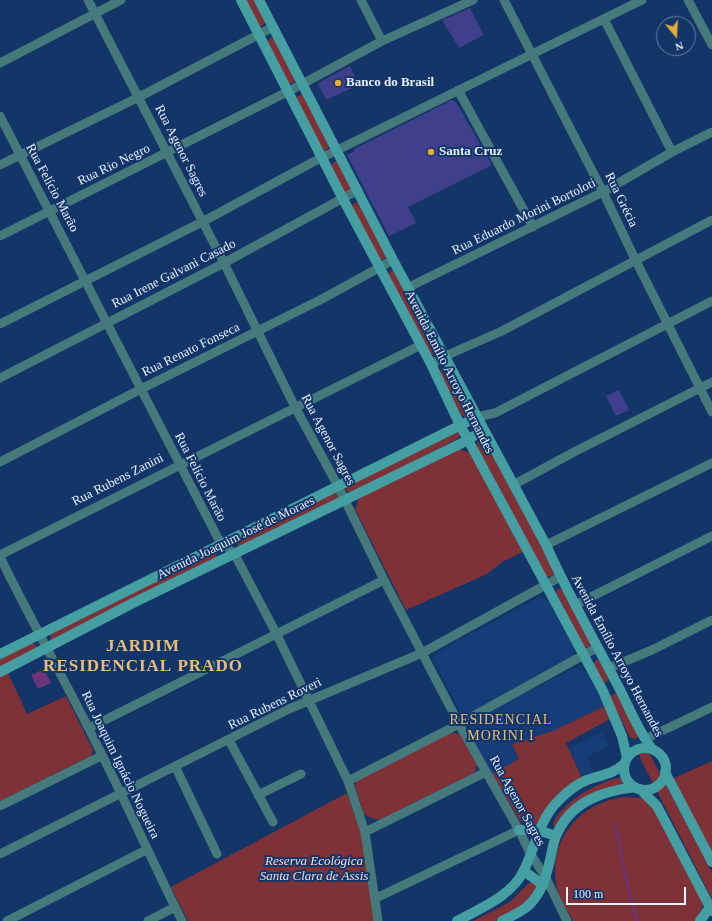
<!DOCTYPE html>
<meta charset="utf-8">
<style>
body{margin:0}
#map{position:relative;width:712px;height:921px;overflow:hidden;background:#133568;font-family:Georgia,serif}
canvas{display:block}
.north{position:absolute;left:656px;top:16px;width:40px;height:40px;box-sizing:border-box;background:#133568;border:1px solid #6880a4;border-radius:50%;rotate:162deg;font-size:11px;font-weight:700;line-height:16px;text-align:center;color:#e7f0fd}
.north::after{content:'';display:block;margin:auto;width:14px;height:18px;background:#e8ab37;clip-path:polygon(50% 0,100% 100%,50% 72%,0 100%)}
.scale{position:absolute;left:566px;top:887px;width:120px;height:18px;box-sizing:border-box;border:2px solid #e7f0fd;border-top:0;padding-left:5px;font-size:12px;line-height:14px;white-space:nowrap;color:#e7f0fd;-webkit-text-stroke:3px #133568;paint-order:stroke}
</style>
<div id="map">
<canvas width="712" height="921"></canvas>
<div class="north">N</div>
<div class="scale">100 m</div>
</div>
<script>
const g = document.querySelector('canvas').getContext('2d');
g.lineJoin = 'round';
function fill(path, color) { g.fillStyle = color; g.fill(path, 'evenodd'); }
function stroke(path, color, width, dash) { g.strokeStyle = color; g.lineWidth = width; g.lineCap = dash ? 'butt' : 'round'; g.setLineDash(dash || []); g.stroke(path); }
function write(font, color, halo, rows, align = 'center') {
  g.font = font + ' Georgia,serif'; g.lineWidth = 4; g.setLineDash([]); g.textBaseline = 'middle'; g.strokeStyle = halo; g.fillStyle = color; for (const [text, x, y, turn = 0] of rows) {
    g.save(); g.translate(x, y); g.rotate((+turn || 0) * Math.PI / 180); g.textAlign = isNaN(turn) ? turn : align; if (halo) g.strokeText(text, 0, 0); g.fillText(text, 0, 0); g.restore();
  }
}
fill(new Path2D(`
 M 539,597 L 550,602 L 575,648 L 573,659 L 468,714 L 460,712 L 433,659 L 434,654 Z
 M 574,668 L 588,672 L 605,706 L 553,731 L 512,744 L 520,759 L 492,774 L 468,730 L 470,721 Z
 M 602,732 L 609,746 L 586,757 L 593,772 L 583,777 L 569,748 Z`), '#173d78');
fill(new Path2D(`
 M 244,0 L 256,0 L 266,22 L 261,27 L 258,25 Z
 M 271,38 L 274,39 L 296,78 L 295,81 L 290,84 L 287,82 L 267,41 Z
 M 302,94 L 305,96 L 329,145 L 328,148 L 325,151 L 321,149 L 295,101 L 298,96 Z
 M 336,161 L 340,164 L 352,188 L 345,193 L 331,168 L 332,164 Z
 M 356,202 L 361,205 L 387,257 L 383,260 L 378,258 L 352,209 L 352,205 Z
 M 393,270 L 398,273 L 438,353 L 434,355 L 430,354 L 389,279 L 389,273 Z
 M 442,367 L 447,367 L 471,413 L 469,416 L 465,417 L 461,415 L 440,373 Z
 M 458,432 L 460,435 L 457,439 L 352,493 L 346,491 L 346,487 Z
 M 481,439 L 485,440 L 512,485 L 554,574 L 552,577 L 546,576 L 478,448 L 477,443 Z
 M 459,449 L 471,453 L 523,552 L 502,562 L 487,574 L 406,610 L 355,509 L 359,498 Z
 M 336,491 L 340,497 L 240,546 L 238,545 L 237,541 Z
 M 216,552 L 217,558 L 52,641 L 50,640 L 51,634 Z
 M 558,589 L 562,589 L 591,643 L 589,647 L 584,647 L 556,592 Z
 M 31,644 L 35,644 L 37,648 L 0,668 L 0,659 Z
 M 596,660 L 599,660 L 609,679 L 607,682 L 602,682 L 593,665 Z
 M 8,673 L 27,714 L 66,696 L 93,750 L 91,756 L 0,801 L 0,676 Z
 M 616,693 L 639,735 L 636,739 L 630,737 L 611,700 L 611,696 Z
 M 605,706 L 612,718 L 566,743 L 585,784 L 571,792 L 545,823 L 534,827 L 521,822 L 492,774 L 519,759 L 512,744 L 553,731 Z
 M 450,732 L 460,734 L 477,765 L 474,773 L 380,820 L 371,818 L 364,814 L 355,786 L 356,780 Z
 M 643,749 L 648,751 L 712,872 L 712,899 L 641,760 L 639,753 Z
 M 712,761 L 712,852 L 672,779 Z
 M 619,778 L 622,780 L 622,785 L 607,789 L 557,827 L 553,825 C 558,804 599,781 619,778 Z
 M 347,793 L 361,833 L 374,921 L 188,921 L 171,887 Z
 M 624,797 L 646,798 L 655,804 L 703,897 L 703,906 L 695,921 L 573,921 C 568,911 561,901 558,891 C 545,843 578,803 624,797 Z
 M 531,881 L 538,886 C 531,901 512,917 495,921 C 488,921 479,921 473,921 L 510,902 Z`), '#7e3136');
fill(new Path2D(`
 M 44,669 L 51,683 L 38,689 L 31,675 Z`), '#6c357a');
stroke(new Path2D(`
 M 615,822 L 626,879 L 637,921`), '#6c357a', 2.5);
fill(new Path2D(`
 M 470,8 L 484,35 L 459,48 L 442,20 Z
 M 350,66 L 359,85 L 326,100 L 318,83 Z
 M 452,100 L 456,102 L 492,165 L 408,207 L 416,223 L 389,236 L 347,155 L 355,151 L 354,149 Z
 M 619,390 L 629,410 L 616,416 L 606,396 Z`), '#3f3f8c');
stroke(new Path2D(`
 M 88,0 L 224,263 L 295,407 L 338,486 L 384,580 L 459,724 L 519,830 L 530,853 L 546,878 L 567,921
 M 361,0 L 382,41
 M 504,0 L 603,192 L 635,259 L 712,412
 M 688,0 L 712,45
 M 604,19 L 672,152
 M 0,63 L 121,0
 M 458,90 L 533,227
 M 0,116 L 221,544 L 234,553 L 276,633 L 348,781 L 365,832 L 378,921
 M 0,165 L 139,97 L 273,27
 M 0,236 L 291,90 L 382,41 L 473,0
 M 409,287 L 603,192 L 672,152 L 712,132
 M 0,324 L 202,222 L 313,162 L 642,0
 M 431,364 L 452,353 L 502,331 L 712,220
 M 0,378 L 224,263 L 358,190
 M 477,417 L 495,413 L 712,301
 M 0,462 L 141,389 L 322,299 L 393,260
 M 515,484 L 574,452 L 712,382
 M 546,545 L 712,463
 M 0,555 L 421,345
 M 0,557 C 28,614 59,670 88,727 C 121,791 150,857 182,921
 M 575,605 L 712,536
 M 609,668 L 652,650 L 712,620
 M 89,728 L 384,580
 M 645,739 L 712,707
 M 229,740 L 273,822
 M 175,766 L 217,854
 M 348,781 L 459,724 L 598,647
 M 258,795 L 301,774
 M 0,806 L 101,756
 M 365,832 L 486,772
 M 0,854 L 289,709 L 422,653 L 560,577
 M 376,898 L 519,830
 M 7,921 L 146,850
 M 148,921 L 175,907`), '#45797b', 9);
stroke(new Path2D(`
 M 241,0 L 343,199 L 431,364 L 460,425 L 603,691 L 622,736 L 627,758
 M 259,0 L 393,260 L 546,545 C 567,592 592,636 616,682 C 628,704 637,729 652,749
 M 0,654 L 477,417
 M 0,672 L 133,603 L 462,443 L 484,430
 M624 769a21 21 0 1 1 42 0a21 21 0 1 1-42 0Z
 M 665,772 L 712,862
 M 640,789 L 657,806 L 712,911
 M 519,830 L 538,830 L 556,836
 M 524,871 L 543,885
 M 457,921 C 481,908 512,896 524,870 C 536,846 539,819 559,800 C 567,792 577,784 587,780 C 601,775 614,774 625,763
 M 502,921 C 510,917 521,912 528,906 C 542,893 546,877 550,860 C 552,852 553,843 556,836 C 570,802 602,791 635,787
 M 700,921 L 710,907`), '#459ea2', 10);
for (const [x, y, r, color] of [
 [338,83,4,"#e8ab37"],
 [431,152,4,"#e8ab37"]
]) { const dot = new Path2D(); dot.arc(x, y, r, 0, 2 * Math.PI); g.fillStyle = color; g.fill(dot); stroke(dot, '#133568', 1.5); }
write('bold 13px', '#e7f0fd', '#133568', [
 ["Banco do Brasil",346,83],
 ["Santa Cruz",439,152]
], 'left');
write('13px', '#e7f0fd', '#133568', [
 ["Rua Agenor Sagres",181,151,63],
 ["Rua Rio Negro",114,165,-26],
 ["Rua Felício Marão",52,188,62],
 ["Rua Grécia",621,200,64],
 ["Rua Eduardo Morini Bortoloti",524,217,-26],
 ["Rua Irene Galvani Casado",174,274,-27],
 ["Rua Renato Fonseca",191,350,-26],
 ["Avenida Emílio Arroyo Hernandes",449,372,63],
 ["Rua Agenor Sagres",328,440,62],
 ["Rua Felício Marão",200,477,63],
 ["Rua Rubens Zanini",118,480,-27],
 ["Avenida Joaquim José de Moraes",236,538,-26],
 ["Avenida Emílio Arroyo Hernandes",617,656,62],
 ["Rua Rubens Roveri",275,704,-26],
 ["Rua Joaquim Ignácio Nogueira",120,765,64],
 ["Rua Agenor Sagres",517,801,61]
]);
write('italic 13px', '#f6dada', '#133568', [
 ["Reserva Ecológica",314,862],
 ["Santa Clara de Assis",314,877]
]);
g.letterSpacing = '1px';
write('14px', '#e8bd78', '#133568', [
 ["RESIDENCIAL",501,720],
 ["MORINI I",501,736]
]);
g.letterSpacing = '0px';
g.letterSpacing = '1px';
write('bold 17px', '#e8bd78', '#133568', [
 ["JARDIM",143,647],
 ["RESIDENCIAL PRADO",143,667]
]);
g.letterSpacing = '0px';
</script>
